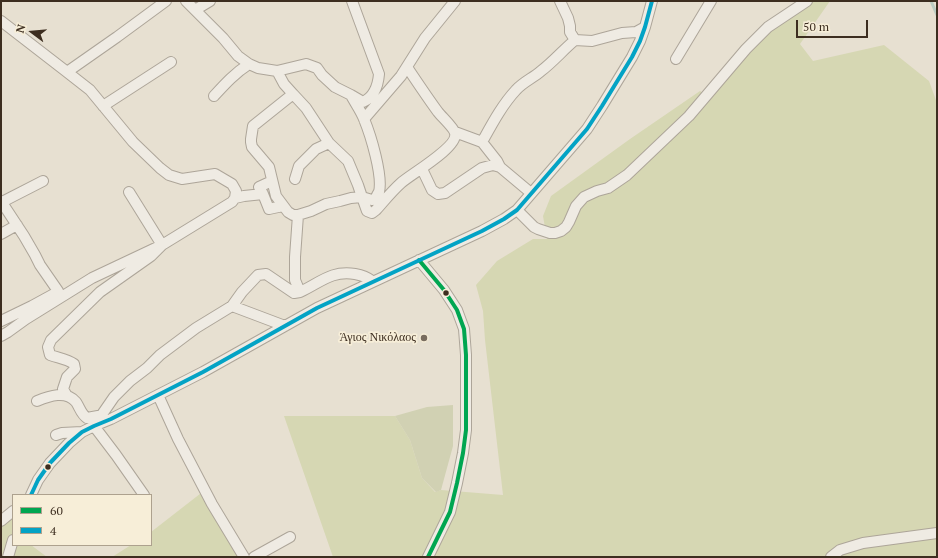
<!DOCTYPE html>
<meta charset="utf-8">
<style>
body{margin:0}
#map{position:relative;width:938px;height:558px;overflow:hidden;background:#e7e0d1;font-family:"PT Serif",serif}
canvas{display:block}
.frame{position:absolute;inset:0;border:2px solid #3d2e20;pointer-events:none}
.legend{position:absolute;left:12px;top:494px;width:140px;height:52px;box-sizing:border-box;background:#f7eed8;border:1px solid #ada18e;margin:0;padding:5px 7px;list-style:none;font-size:12px;color:#3d2e20}
.legend li{display:flex;align-items:center;gap:8px;height:20px}
.legend b{width:20px;border:1px solid #ada18e}
.north{position:absolute;left:12px;top:12px;width:40px;height:40px;-webkit-text-stroke:3px #f7eed8;paint-order:stroke;rotate:286deg;font-size:11px;font-weight:700;line-height:16px;text-align:center;color:#3d2e20}
.north::after{content:'';display:block;margin:auto;width:14px;height:18px;background:#3d2e20;clip-path:polygon(50% 0,100% 100%,50% 72%,0 100%)}
.scale{position:absolute;left:796px;top:20px;width:72px;height:18px;box-sizing:border-box;border:2px solid #3d2e20;border-top:0;padding-left:5px;font-size:12px;line-height:14px;white-space:nowrap;color:#3d2e20;-webkit-text-stroke:3px #f7eed8;paint-order:stroke}
</style>
<div id="map">
<canvas width="938" height="558"></canvas>
<div class="frame"></div>
<ul class="legend">
<li><b style="height:5px;background:#00a651"></b>60</li>
<li><b style="height:5px;background:#03a3c5"></b>4</li>
</ul>
<div class="north">N</div>
<div class="scale">50 m</div>
</div>
<script>
const g = document.querySelector('canvas').getContext('2d');
g.lineJoin = 'round';
function fill(path, color) { g.fillStyle = color; g.fill(path, 'evenodd'); }
function stroke(path, color, width, dash) { g.strokeStyle = color; g.lineWidth = width; g.lineCap = dash ? 'butt' : 'round'; g.setLineDash(dash || []); g.stroke(path); }
function write(font, color, halo, rows, align = 'center') {
  g.font = font + ' "PT Serif",serif'; g.lineWidth = 3.5; g.setLineDash([]); g.textBaseline = 'middle'; g.strokeStyle = halo; g.fillStyle = color; for (const [text, x, y, turn = 0] of rows) {
    g.save(); g.translate(x, y); g.rotate((+turn || 0) * Math.PI / 180); g.textAlign = isNaN(turn) ? turn : align; if (halo) g.strokeText(text, 0, 0); g.fillText(text, 0, 0); g.restore();
  }
}
fill(new Path2D(`
 M 813,1 L 830,1 L 800,44 L 813,61 L 884,45 L 929,81 L 937,103 L 937,557 L 333,557 L 284,416 L 395,416 L 410,440 L 422,478 L 435,492 L 441,490 L 503,495 L 485,340 L 483,311 L 476,285 L 497,261 L 533,239 L 547,239 L 543,216 L 551,196 L 630,139 L 700,91 L 711,98 L 748,54 L 773,29 Z
 M 205,490 L 248,557 L 112,557 L 131,545 L 151,545 L 151,532 Z
 M 13,505 L 13,545 L 31,545 L 47,557 L 1,557 L 1,515 Z`), '#d6d7b3');
fill(new Path2D(`
 M 453,405 L 453,446 L 441,490 L 436,492 L 422,478 L 410,440 L 395,416 L 427,407 Z`), '#d1d1b3');
stroke(new Path2D(`
 M 931,1 L 937,15`), '#bcccc2', 3);
const minor = new Path2D(`
 M 186,1 L 223,38 L 238,56 L 249,64 L 258,68 L 277,71 L 306,64 L 317,68 L 322,75 L 335,87 L 351,95 L 363,102 C 374,97 378,86 379,74 L 352,1
 M 560,1 L 568,18 L 570,26 L 570,32 L 575,40
 M 195,10 L 210,1
 M 1,21 L 67,72
 M 676,59 L 711,1
 M 277,71 L 284,84 L 293,94 L 253,126 L 251,139 L 251,142 L 252,147 L 269,167 L 276,196 L 288,212 L 293,215 L 298,215 L 311,211 L 326,204 L 340,201 L 351,198 L 362,197 L 372,200 L 376,198 C 376,197 378,193 379,192 C 383,176 371,136 364,119 C 361,111 355,103 351,95
 M 293,94 L 306,108 L 329,143 L 348,161 L 358,185 L 362,197 L 367,211 L 372,213 L 376,210 C 384,201 392,191 401,183 C 411,174 459,147 455,133 C 454,128 442,117 438,112 C 427,97 417,82 407,67
 M 214,96 C 225,84 235,73 249,64
 M 103,106 L 171,62
 M 364,119 L 401,76 L 425,38 L 455,1
 M 455,132 L 482,142 L 497,161 L 500,167
 M 482,142 C 492,124 502,105 516,90 C 523,82 533,78 541,71 C 553,62 563,50 575,40 L 592,41 L 622,33 L 636,32 L 645,27
 M 422,169 L 432,190 L 438,194 L 445,193 L 482,168 L 493,165 L 500,167 L 531,193
 M 295,179 L 299,166 L 316,149 L 329,143
 M 263,194 L 259,187 L 272,181
 M 235,198 L 244,196 L 263,194 L 269,209 L 283,206
 M 1,201 L 24,236 L 35,255 L 40,265 L 58,291
 M 2,202 L 43,181
 M 517,210 L 534,227 L 538,229 L 550,233 L 555,233 L 561,231 L 566,227 L 569,222 L 576,206 L 584,197 L 597,191 L 608,188 L 627,175 L 689,116 L 746,49 L 768,27 L 807,1
 M 298,215 L 295,257 L 295,280 L 300,292
 M 1,234 L 17,225
 M 419,260 L 444,290 L 457,310 L 464,329 L 466,355 L 466,430 L 463,453 L 457,483 L 450,512 L 428,557
 M 232,306 L 242,292 L 258,275 L 266,274 L 294,293 L 300,292 C 320,283 331,270 355,274 C 361,275 367,277 372,281
 M 1,321 L 32,306 L 54,294
 M 1,336 L 8,332 L 26,319 L 92,278 L 162,245 L 232,202 L 235,198 L 236,191 L 232,184 L 215,174 L 182,179 L 169,175 L 160,168 L 133,142 L 90,90 L 67,72 L 117,37 L 166,1
 M 158,395 L 178,439 L 212,504 L 244,557
 M 67,396 L 63,389 L 67,377 L 75,369 L 74,364 C 67,359 58,358 50,355 L 48,347 L 51,340 L 100,292 L 151,256 L 162,245 L 129,192
 M 37,401 C 49,396 66,390 76,402 C 80,408 81,414 87,418 L 98,416 L 103,417
 M 56,435 L 62,433 L 82,432
 M 31,495 L 38,480 L 50,463 L 69,443 L 82,432 L 94,426 L 111,419 L 203,372 L 317,308 L 482,231 L 504,219 L 517,210 L 587,129 L 602,106 L 632,57 L 640,41 L 645,27 L 652,1
 M 144,495 L 116,455 L 94,426 L 114,397 L 130,381 L 147,368 L 160,355 L 196,328 L 232,306 L 285,326
 M 1,521 L 13,511
 M 8,557 L 13,540
 M 254,557 L 290,537
 M 831,557 L 840,550 L 863,543 L 937,533`);
stroke(minor, '#ada599', 12);
stroke(minor, '#efebe3', 10);
stroke(new Path2D(`
 M 419,260 L 444,290 L 457,310 L 464,329 L 466,355 L 466,430 L 463,453 L 457,483 L 450,512 L 428,557`), '#00a651', 4);
stroke(new Path2D(`
 M 31,495 L 38,480 L 50,463 L 69,443 L 82,432 L 94,426 L 111,419 L 203,372 L 317,308 L 482,231 L 504,219 L 517,210 L 587,129 L 602,106 L 632,57 L 640,41 L 645,27 L 652,1`), '#03a3c5', 4);
for (const [x, y, r, color] of [
 [446,293,3.5,"#3d2e20"],
 [424,338,4,"#786c5e"],
 [48,467,3.5,"#3d2e20"]
]) { const dot = new Path2D(); dot.arc(x, y, r, 0, 2 * Math.PI); g.fillStyle = color; g.fill(dot); stroke(dot, '#f7eed8', 1.5); }
write('12px', '#3d2e20', '#f7eed8', [
 ["Άγιος Νικόλαος",416,338]
], 'right');
</script>
